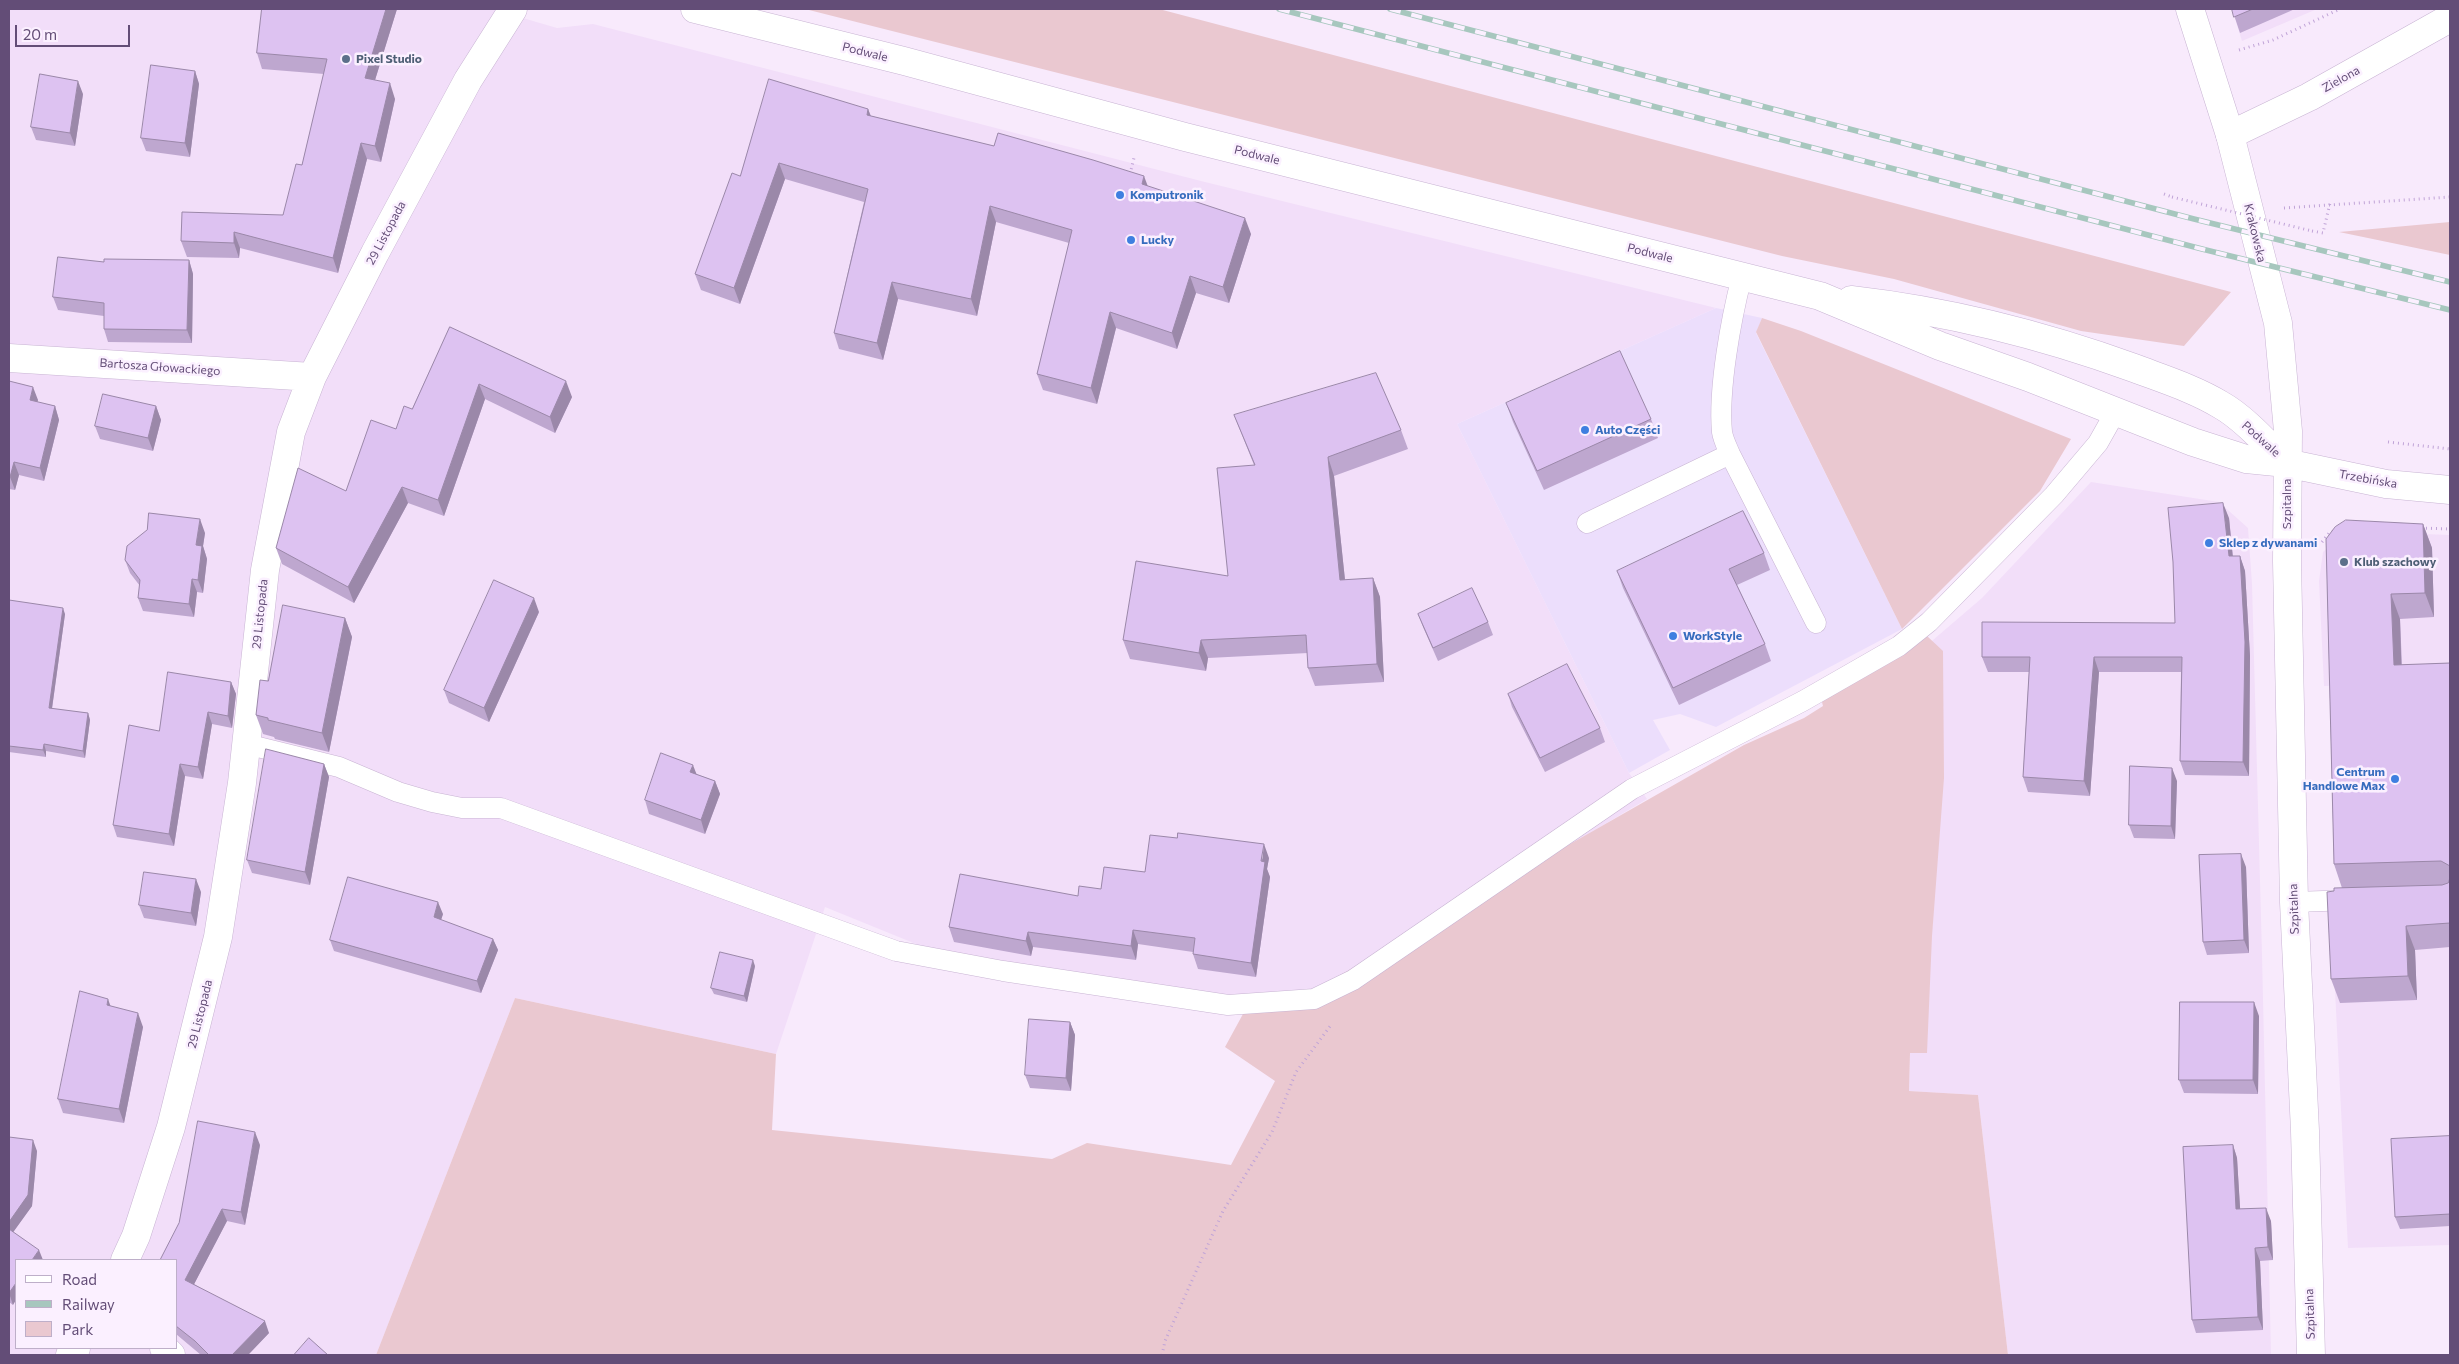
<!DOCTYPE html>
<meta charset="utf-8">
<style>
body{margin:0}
#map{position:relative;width:2459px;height:1364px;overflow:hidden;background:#f8eafc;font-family:Commissioner,sans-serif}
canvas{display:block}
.frame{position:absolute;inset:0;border:10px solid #634d77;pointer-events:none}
.legend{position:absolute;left:15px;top:1259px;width:162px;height:90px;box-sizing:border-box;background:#fbf0ff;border:1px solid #beafc9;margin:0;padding:6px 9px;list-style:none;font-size:15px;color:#634d77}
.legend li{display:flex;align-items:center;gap:10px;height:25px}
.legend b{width:25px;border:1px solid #beafc9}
.scale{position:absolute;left:15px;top:25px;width:115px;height:22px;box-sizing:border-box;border:2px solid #634d77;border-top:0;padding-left:6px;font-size:15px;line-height:18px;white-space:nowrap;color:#634d77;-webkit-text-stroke:4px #fbf0ff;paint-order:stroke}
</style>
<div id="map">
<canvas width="2459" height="1364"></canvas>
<div class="frame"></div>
<ul class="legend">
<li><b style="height:6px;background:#fff"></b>Road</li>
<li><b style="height:6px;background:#a7c7be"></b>Railway</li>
<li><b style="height:14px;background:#eac8d0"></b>Park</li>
</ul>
<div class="scale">20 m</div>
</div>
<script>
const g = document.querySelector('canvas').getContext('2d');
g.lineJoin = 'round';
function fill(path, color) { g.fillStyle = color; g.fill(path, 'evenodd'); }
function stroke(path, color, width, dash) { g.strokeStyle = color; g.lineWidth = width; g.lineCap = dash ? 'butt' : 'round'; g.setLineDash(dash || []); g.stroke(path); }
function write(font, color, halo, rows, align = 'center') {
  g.font = font + ' Commissioner,sans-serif'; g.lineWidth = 5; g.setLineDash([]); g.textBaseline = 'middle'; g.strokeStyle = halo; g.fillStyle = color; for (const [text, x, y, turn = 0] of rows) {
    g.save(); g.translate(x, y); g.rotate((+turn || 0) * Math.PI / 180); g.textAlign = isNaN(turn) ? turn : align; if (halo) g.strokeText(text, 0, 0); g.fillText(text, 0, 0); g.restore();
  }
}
fill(new Path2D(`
 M 9,9 L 492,9 L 557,28 L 593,24 L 1201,181 L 1716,308 L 1457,424 L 1629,773 L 1647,799 L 1543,861 L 1277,1011 L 1243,1014 L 1007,981 L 825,907 L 776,1054 L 515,998 L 376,1355 L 9,1355 ZM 16,1260 L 176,1260 L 176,1348 L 16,1348 Z
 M 2232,9 L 2317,9 L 2242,41 Z
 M 2091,482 L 2219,502 L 2248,528 L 2252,584 L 2262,955 L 2271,1355 L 2008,1355 L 1978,1095 L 1909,1091 L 1919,652 L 1982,598 Z
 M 2345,531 L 2450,535 L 2450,681 L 2324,686 L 2319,581 L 2323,552 Z
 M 2450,906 L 2450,1245 L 2348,1248 L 2331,911 Z`), '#f2def9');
fill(new Path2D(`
 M 1716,308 L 1762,318 L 1756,333 L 1902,629 L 1716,727 L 1680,714 L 1653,720 L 1670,750 L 1629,773 L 1457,424 Z`), '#ecdefc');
fill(new Path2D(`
 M 805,9 L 1159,9 L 2231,292 L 2184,346 L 2081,331 L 1894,279 L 1782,256 Z
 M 2450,222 L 2450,255 L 2339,232 Z
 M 1762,318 L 1801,331 L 2071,439 L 2040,491 L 1902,629 L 1756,332 Z
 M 1927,636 L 1943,651 L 1944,778 L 1932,936 L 1927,1053 L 1910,1053 L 1909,1091 L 1978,1095 L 2008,1355 L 376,1355 L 515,998 L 776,1054 L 772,1130 L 1052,1159 L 1087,1143 L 1231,1165 L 1275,1081 L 1225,1047 L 1243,1014 L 1277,1011 L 1744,745 L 1804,718 L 1823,706 L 1821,698 Z`), '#eac8d0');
const service = new Path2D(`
 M 1742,276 C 1731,319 1718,389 1722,432 C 1723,439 1727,447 1730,454 L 1816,623
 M 1587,523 L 1730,454
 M 246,744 L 339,767 L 398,792 L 432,802 L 462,808 L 501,808 L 896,951 L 1003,971 L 1228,1005 L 1314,999 L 1353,980 L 1632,789 L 1803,701 L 1899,646 L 1929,622 L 2054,495 L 2098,443 L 2116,411
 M 2294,902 L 2353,900`);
const minor = new Path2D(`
 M 2230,135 L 2309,97 L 2450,18
 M 9,358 L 312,377
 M 125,1260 L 136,1236 L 171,1127 L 218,937 L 242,783 L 265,570 L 291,432 L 312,377 L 375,253 L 468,80 L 513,9
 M 164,1348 L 171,1355
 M 70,1355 L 76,1348`);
const tertiary = new Path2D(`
 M 695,9 L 904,61 L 1185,137 L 1820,296 L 1940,346 L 2028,377 L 2193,442 L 2246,459 L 2286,463 L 2386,484 L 2450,490
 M 2190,9 L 2230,135 L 2278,323 L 2288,431 L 2287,561 L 2294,902 L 2305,1131 L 2311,1355
 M 1851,300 C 1948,311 2043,335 2134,368 C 2163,379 2195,389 2221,405 C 2244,418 2267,444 2286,463`);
stroke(service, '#c8b4d3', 21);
stroke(minor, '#c8b4d3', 29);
stroke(tertiary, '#c8b4d3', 29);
stroke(new Path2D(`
 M 2239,50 L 2273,40 L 2340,9
 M 1130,174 L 1134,158
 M 2164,194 L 2172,197
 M 2284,208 L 2450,197
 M 2312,231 L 2323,233 L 2330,203
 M 2388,442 L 2450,449
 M 2421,528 L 2450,529
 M 2322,542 L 2329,533 L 2333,531
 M 1162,1355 L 1165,1341 L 1223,1211 L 1272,1132 L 1296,1072 L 1331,1025`), '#c0a4d7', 3, [1, 4]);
stroke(service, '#fff', 20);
stroke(minor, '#fff', 28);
stroke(tertiary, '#fff', 28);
const rail = new Path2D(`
 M 1279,9 L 2202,249 L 2450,310
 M 1390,9 L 2194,219 L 2450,282`);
stroke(rail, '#a7c7be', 5.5);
stroke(rail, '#fbf0ff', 4, [11]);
stroke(new Path2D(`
 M 2172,197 L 2312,231`), '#c0a4d7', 3, [1, 4]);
fill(new Path2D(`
 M 262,9 L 397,9 L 375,80 L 395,99 L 381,162 L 367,159 L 338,273 L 240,248 L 239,258 L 187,257 L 181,241 L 283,215 L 302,165 L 324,74 L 262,69 L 257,53 Z
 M 2232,9 L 2295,9 L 2240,33 Z
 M 195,71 L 199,84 L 190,157 L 146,151 L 141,138 Z
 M 83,94 L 75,146 L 36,140 L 31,127 Z
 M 868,109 L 871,116 L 1147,186 L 1251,234 L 1229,303 L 1196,293 L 1177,349 L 1116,328 L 1097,404 L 1043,390 L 1037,374 L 1069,243 L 996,222 L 977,316 L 898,299 L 883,360 L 839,349 L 834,333 L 864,202 L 785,179 L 740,304 L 701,290 L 695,274 L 740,176 Z
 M 189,260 L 193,274 L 192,343 L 108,342 L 104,329 L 104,316 L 58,310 L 53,297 L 104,262 Z
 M 450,327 L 572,397 L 555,433 L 485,399 L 444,516 L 408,503 L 354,603 L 282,564 L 276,548 L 346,491 L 396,429 L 412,409 Z
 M 9,381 L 38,400 L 37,402 L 55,406 L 59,420 L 44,481 L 19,475 L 15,490 L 9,489 Z
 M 1506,403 L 1651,419 L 1658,438 L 1544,490 L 1513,422 Z
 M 156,406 L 161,420 L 153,451 L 100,439 L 95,426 Z
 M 1234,415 L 1401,430 L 1408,449 L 1334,476 L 1345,580 L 1373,578 L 1380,597 L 1384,682 L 1315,686 L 1308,668 L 1308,653 L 1208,658 L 1206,671 L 1130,659 L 1123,640 L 1228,576 L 1254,465 Z
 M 2229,518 L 2233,556 L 2240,556 L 2245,571 L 2250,656 L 2249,776 L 2185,775 L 2180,761 L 2181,672 L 2099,672 L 2090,796 L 2028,792 L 2023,777 L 2029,672 L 1988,672 L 1982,657 L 2175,623 Z
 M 2423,524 L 2432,548 L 2434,617 L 2400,619 L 2402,665 L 2450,663 L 2450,947 L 2415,950 L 2417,1000 L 2340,1003 L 2331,979 L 2334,891 L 2342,888 L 2334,864 L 2326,539 Z
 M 205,533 L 203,546 L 207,559 L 203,593 L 197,592 L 194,617 L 143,611 L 138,598 L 140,586 L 130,573 L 125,560 Z
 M 1764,553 L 1770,570 L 1737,585 L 1765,644 L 1771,661 L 1679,705 L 1623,588 L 1617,571 Z
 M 9,600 L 65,614 L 52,709 L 88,713 L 90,720 L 85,758 L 46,751 L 46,757 L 9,752 Z
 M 539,612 L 489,722 L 449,703 L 444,690 Z
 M 1418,614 L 1488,622 L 1493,635 L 1438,661 L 1423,627 Z
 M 345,618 L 352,637 L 329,752 L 275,739 L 274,737 L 263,734 L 256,715 L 268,681 Z
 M 231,682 L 236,694 L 232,728 L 212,724 L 203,779 L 185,776 L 174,846 L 117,837 L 113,825 L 159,731 Z
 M 1508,694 L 1600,728 L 1605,742 L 1545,772 L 1512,707 Z
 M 324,764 L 329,777 L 310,885 L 252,873 L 247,860 Z
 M 696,774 L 715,781 L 720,794 L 705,834 L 649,814 L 645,800 Z
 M 2177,781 L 2175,839 L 2134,838 L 2129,825 Z
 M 1269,858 L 1267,869 L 1270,877 L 1256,977 L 1198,969 L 1193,954 L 1193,952 L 1138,944 L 1136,960 L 1033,947 L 1031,956 L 954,942 L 949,927 L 1078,896 L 1101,889 L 1145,872 Z
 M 2246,867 L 2249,953 L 2207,955 L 2203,942 Z
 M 201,892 L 196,926 L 144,918 L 139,905 Z
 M 443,914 L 441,920 L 493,939 L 498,950 L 481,993 L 334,951 L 330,940 Z
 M 755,966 L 747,1002 L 714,994 L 711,988 Z
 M 111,1006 L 143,1027 L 124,1123 L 63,1113 L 58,1099 Z
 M 2259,1016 L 2258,1094 L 2184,1093 L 2179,1080 Z
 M 1070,1022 L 1075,1035 L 1071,1091 L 1030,1088 L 1025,1075 Z
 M 2450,1136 L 2450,1226 L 2400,1229 L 2395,1217 Z
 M 9,1137 L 37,1151 L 32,1206 L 13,1232 L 13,1305 L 9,1302 Z
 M 260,1145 L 245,1225 L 227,1221 L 194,1284 L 269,1333 L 248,1355 L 201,1355 L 176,1334 L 176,1260 Z
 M 2233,1145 L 2237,1158 L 2240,1209 L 2271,1221 L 2273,1260 L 2260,1261 L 2263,1330 L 2196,1333 L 2192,1320 Z`), '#bea7cf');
fill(new Path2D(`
 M 386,9 L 397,9 L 371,93 L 365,78 Z
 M 195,71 L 199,84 L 190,157 L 185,143 Z
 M 78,81 L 83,94 L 75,146 L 70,133 Z
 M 390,83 L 395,99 L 381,162 L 375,146 Z
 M 868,109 L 874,125 L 867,115 Z
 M 361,143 L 367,159 L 338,273 L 333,258 Z
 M 779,163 L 785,179 L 740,304 L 734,288 Z
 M 1144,176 L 1150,192 L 1142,184 Z
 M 990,206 L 996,222 L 977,316 L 971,299 Z
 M 1245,218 L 1251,234 L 1229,303 L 1223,287 Z
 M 234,232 L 240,248 L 239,258 L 234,243 Z
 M 189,260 L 193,274 L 192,343 L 187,330 Z
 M 1190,276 L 1196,293 L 1177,349 L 1172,333 Z
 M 892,282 L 898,299 L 883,360 L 877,343 Z
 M 1110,312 L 1116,328 L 1097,404 L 1091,388 Z
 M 566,381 L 572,397 L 555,433 L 550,417 Z
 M 479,384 L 485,399 L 444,516 L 438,500 Z
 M 33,387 L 38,400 L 34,414 L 30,400 Z
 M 55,406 L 59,420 L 44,481 L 40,468 Z
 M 156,406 L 161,420 L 153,451 L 148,438 Z
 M 1328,457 L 1334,476 L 1347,599 L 1340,580 Z
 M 14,462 L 19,475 L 15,490 L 10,477 Z
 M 402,487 L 408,503 L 354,603 L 348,587 Z
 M 2223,503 L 2229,518 L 2234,571 L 2229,556 Z
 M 200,519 L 205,533 L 203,546 L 207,559 L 203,593 L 198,580 L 196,545 Z
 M 2423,524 L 2432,548 L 2434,617 L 2425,593 Z
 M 2240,556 L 2245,571 L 2250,656 L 2249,776 L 2243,762 Z
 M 1373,578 L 1380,597 L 1384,682 L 1377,664 Z
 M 192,579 L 197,592 L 194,617 L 189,604 Z
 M 2391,594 L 2400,619 L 2402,689 L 2394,665 Z
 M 534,598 L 539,612 L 489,722 L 484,708 Z
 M 63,608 L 65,614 L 51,715 L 49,708 Z
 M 345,618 L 352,637 L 329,752 L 322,733 Z
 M 1201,640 L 1208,658 L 1206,671 L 1199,653 Z
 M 2094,657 L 2099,672 L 2090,796 L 2084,781 Z
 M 231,682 L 236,694 L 232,728 L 228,716 Z
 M 208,712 L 212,724 L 203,779 L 198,767 Z
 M 88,713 L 90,720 L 85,758 L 83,751 Z
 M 44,744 L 46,751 L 46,757 L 43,750 Z
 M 180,764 L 185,776 L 174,846 L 169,834 Z
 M 324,764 L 329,777 L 310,885 L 305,872 Z
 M 693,765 L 698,778 L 690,772 Z
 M 2172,768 L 2177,781 L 2175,839 L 2171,826 Z
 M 715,781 L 720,794 L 705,834 L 701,820 Z
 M 1264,844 L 1269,858 L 1267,869 L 1270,877 L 1256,977 L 1251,963 Z
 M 2241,854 L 2246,867 L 2249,953 L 2244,940 Z
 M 196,879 L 201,892 L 196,926 L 191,913 Z
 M 438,902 L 443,914 L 438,929 L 434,917 Z
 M 2406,926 L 2415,950 L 2417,1000 L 2408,976 Z
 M 1133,930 L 1138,944 L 1136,960 L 1131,946 Z
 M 1028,932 L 1033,947 L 1031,956 L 1026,941 Z
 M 493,939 L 498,950 L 481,993 L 477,981 Z
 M 753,960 L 755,966 L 747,1002 L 744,996 Z
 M 108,999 L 113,1013 L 107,1005 Z
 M 2254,1002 L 2259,1016 L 2258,1094 L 2253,1080 Z
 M 138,1013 L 143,1027 L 124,1123 L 119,1109 Z
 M 1070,1022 L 1075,1035 L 1071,1091 L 1066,1078 Z
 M 255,1132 L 260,1145 L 245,1225 L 241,1212 Z
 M 33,1140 L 37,1151 L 32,1206 L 9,1238 L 9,1222 Z
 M 2233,1145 L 2237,1158 L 2241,1223 L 2236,1209 Z
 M 2266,1208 L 2271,1221 L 2273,1260 L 2268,1247 Z
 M 222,1209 L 227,1221 L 190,1292 L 185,1280 Z
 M 2255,1248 L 2260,1261 L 2263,1330 L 2258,1317 Z
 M 39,1250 L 43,1260 L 32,1260 Z
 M 16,1283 L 16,1300 L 13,1305 L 9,1293 Z
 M 265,1321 L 269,1333 L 248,1355 L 232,1355 Z`), '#9b88a9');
const building = new Path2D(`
 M 262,9 L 386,9 L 365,78 L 390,83 L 375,146 L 361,143 L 333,258 L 234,232 L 234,243 L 181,241 L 182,212 L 283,215 L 296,164 L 302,165 L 327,59 L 257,53 Z
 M 2232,9 L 2253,9 L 2234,17 Z
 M 151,65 L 195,71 L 185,143 L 141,138 Z
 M 40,74 L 78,81 L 70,133 L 31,127 Z
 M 769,79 L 868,109 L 867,115 L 994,146 L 998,133 L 1093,160 L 1144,176 L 1142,184 L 1245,218 L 1223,287 L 1190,276 L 1172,333 L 1110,312 L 1091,388 L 1037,374 L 1072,230 L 990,206 L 971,299 L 892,282 L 877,343 L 834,333 L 868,189 L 779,163 L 734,288 L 695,274 L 732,173 L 740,176 Z
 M 58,257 L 104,262 L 104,259 L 189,260 L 187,330 L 104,329 L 104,303 L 53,297 Z
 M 450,327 L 566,381 L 550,417 L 479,384 L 438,500 L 402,487 L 348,587 L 276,548 L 298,468 L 346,491 L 371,420 L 396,429 L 404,406 L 412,409 Z
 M 1620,351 L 1651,419 L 1537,471 L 1506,403 Z
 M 1376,373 L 1401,430 L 1328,457 L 1340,580 L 1373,578 L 1377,664 L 1308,668 L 1306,635 L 1201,640 L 1199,653 L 1123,640 L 1136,561 L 1228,576 L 1217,468 L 1255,465 L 1234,415 Z
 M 9,381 L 33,387 L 30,400 L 55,406 L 40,468 L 14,462 L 10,477 L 9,477 Z
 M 103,394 L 156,406 L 148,438 L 95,426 Z
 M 2223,503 L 2229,556 L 2240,556 L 2245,642 L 2243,762 L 2180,761 L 2182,657 L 2094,657 L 2084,781 L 2023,777 L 2030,657 L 1982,657 L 1982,622 L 2175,623 L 2173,562 L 2168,508 Z
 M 1743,511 L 1764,553 L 1729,569 L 1765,644 L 1673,688 L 1617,571 Z
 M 149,513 L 200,519 L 196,545 L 202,546 L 198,580 L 192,579 L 189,604 L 138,598 L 140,580 L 125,560 L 127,546 L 147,530 Z
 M 2346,520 L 2423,524 L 2425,593 L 2391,594 L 2394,665 L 2450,663 L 2450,866 L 2441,861 L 2334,864 L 2326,539 L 2335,527 Z
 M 494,580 L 534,598 L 484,708 L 444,690 Z
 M 1472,588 L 1488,622 L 1433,648 L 1418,614 Z
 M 9,600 L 63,608 L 49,708 L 88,713 L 83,751 L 44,744 L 43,750 L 9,746 Z
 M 283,605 L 345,618 L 322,733 L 268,720 L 268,718 L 256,715 L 260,680 L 268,681 Z
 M 1567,664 L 1600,728 L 1540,758 L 1508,694 Z
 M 168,672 L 231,682 L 228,716 L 208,712 L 198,767 L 180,764 L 169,834 L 113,825 L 129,725 L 159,731 Z
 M 266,749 L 324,764 L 305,872 L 247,860 Z
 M 661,753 L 693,765 L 690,772 L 715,781 L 701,820 L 645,800 Z
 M 2130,766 L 2172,768 L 2171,826 L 2129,825 Z
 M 1178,833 L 1264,844 L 1261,861 L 1265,862 L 1251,963 L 1193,954 L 1195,938 L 1133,930 L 1131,946 L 1028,932 L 1026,941 L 949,927 L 960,874 L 1078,896 L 1079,886 L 1101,889 L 1104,867 L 1145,872 L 1150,835 L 1177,838 Z
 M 2241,854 L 2244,940 L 2203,942 L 2199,855 Z
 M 144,872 L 196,879 L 191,913 L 139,905 Z
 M 348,877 L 438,902 L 434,917 L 493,939 L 477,981 L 330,940 Z
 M 2450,878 L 2450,923 L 2406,926 L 2408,976 L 2331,979 L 2327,892 L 2334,891 L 2334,888 L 2442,885 L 2448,883 Z
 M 720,952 L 753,960 L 744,996 L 711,988 Z
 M 80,991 L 108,999 L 107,1005 L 138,1013 L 119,1109 L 58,1099 Z
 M 2180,1002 L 2254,1002 L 2253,1080 L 2179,1080 Z
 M 1029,1019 L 1070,1022 L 1066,1078 L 1025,1075 Z
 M 198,1121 L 255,1132 L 241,1212 L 222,1209 L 185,1280 L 265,1321 L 232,1355 L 209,1355 L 195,1341 L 176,1326 L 176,1260 L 160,1260 L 179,1223 Z
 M 2450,1136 L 2450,1214 L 2395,1217 L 2391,1139 Z
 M 9,1137 L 33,1140 L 28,1195 L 9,1222 Z
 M 2233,1145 L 2236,1209 L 2266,1208 L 2268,1247 L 2255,1248 L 2258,1317 L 2192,1320 L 2183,1147 Z
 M 9,1229 L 39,1250 L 32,1260 L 16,1260 L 16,1283 L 9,1293 Z
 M 309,1338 L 328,1355 L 294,1355 Z`);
fill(building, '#ddc2f1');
stroke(building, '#9b88a9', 1);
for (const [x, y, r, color] of [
 [346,59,5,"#5c6f8a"],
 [1120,195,5,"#3f7fe0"],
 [1131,240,5,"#3f7fe0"],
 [1585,430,5,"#3f7fe0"],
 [2209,543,5,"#3f7fe0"],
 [2344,562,5,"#5c6f8a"],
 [1673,636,5,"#3f7fe0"],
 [2395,779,5,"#3f7fe0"]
]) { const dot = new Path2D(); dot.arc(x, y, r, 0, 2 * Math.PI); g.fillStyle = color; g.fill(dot); stroke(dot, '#fbf0ff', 2); }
write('12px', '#634d77', '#fbf0ff', [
 ["Podwale",865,52,14],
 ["Zielona",2341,79,-29],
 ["Podwale",1257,155,14],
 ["29 Listopada",386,233,-62],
 ["Krakowska",2255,233,76],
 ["Podwale",1650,253,14],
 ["Bartosza Głowackiego",160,367,4],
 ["Podwale",2261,439,42],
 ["Trzebińska",2368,479,10],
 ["Szpitalna",2287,504,-90],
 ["29 Listopada",260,614,-84],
 ["Szpitalna",2294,909,-92],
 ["29 Listopada",200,1014,-76],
 ["Szpitalna",2310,1314,-92]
]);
write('bold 12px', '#4e5e75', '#fbf0ff', [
 ["Pixel Studio",356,59],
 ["Klub szachowy",2354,562]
], 'left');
write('bold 12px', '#366cbe', '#fbf0ff', [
 ["Komputronik",1130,195],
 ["Lucky",1141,240],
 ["Auto Części",1595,430],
 ["Sklep z dywanami",2219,543],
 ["WorkStyle",1683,636],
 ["Centrum",2385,772,"right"],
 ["Handlowe Max",2385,786,"right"]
], 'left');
</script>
